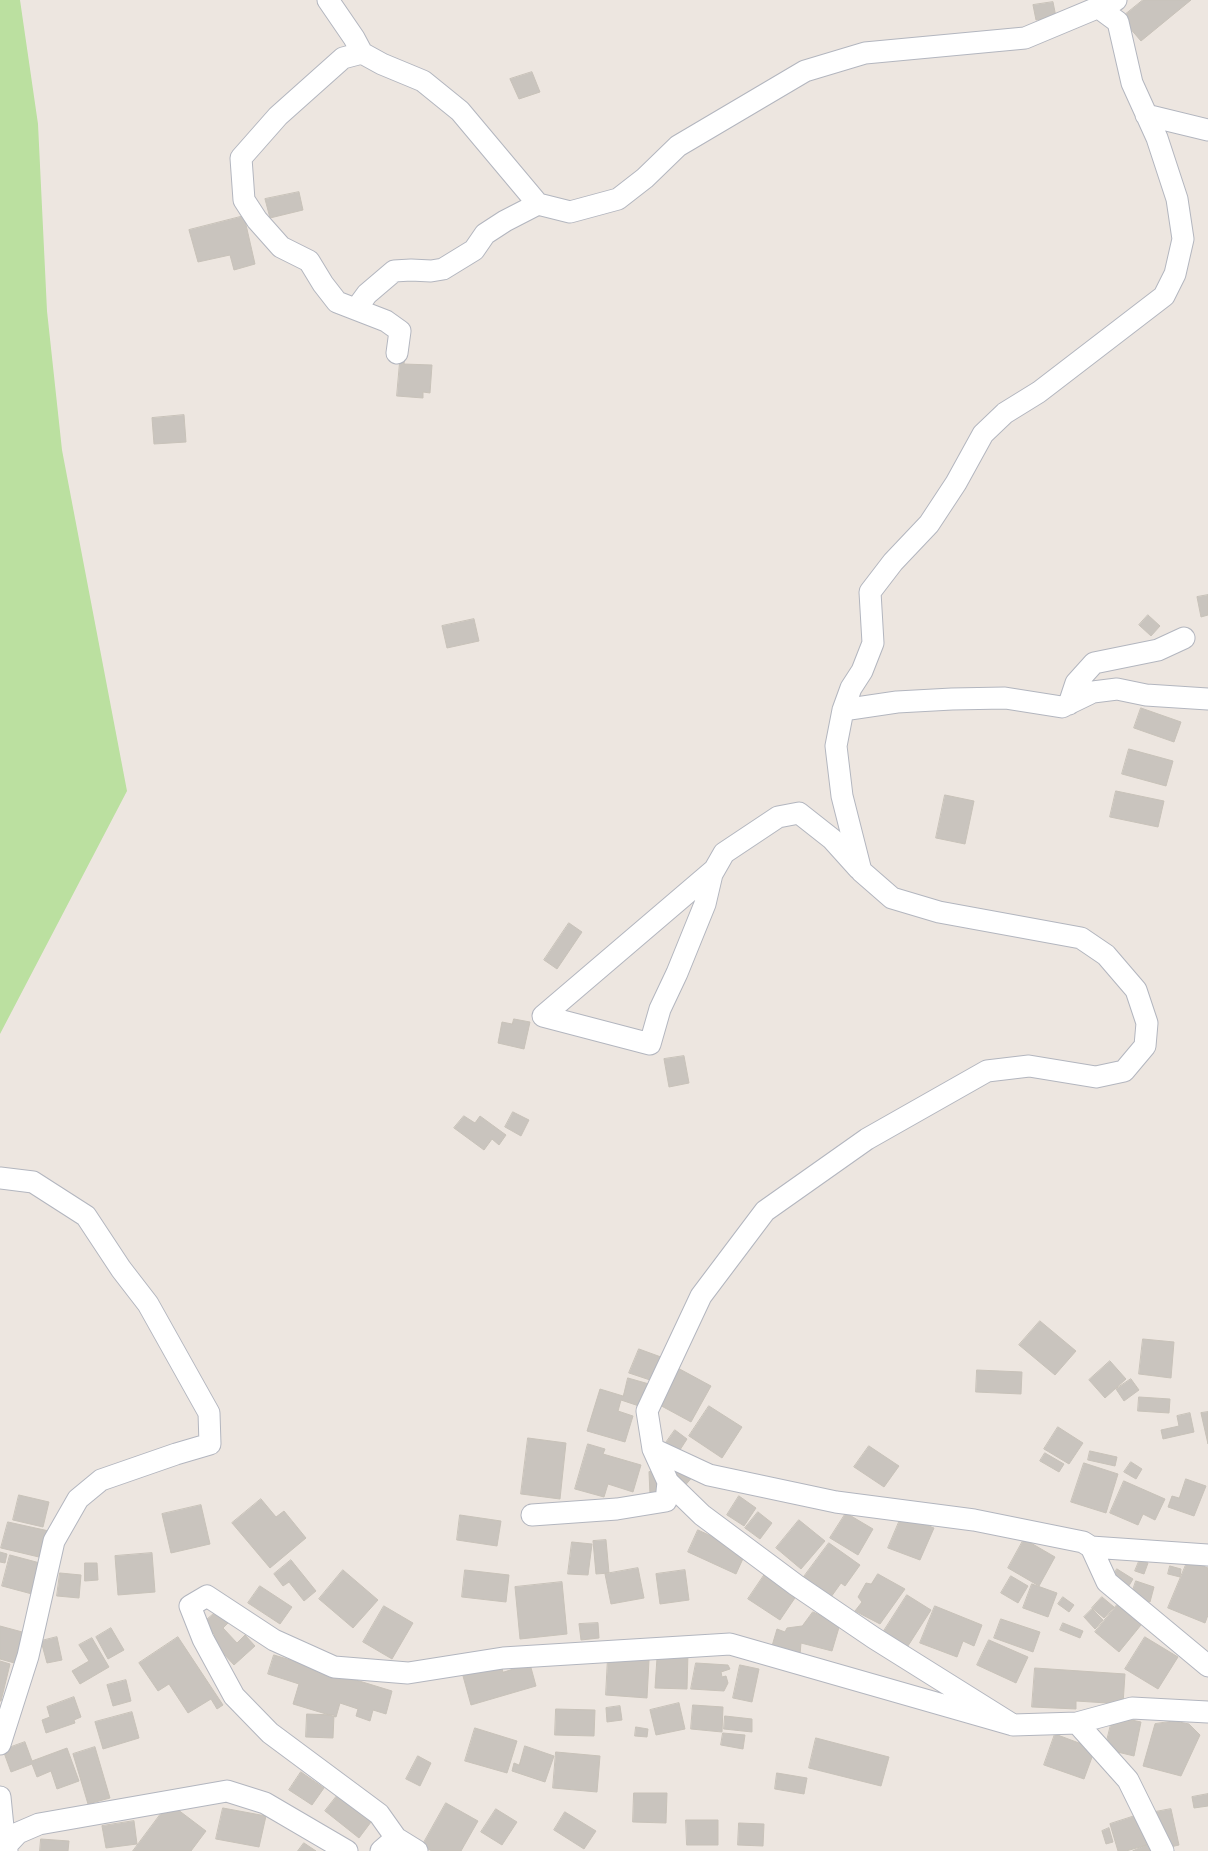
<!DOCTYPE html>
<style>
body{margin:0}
canvas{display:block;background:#ede6e0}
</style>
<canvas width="1208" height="1851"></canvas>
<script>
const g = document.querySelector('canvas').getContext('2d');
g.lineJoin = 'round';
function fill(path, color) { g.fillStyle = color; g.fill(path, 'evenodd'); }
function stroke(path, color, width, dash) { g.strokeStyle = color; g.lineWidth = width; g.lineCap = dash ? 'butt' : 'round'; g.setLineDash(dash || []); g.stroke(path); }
fill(new Path2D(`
 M 0,0 L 20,0 L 38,124 L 47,311 L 62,450 L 127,791 L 0,1034 Z`), '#bbe0a0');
const building = new Path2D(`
 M 1143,0 L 1191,0 L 1141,41 L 1121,18 Z
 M 1053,2 L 1056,17 L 1036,20 L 1033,5 Z
 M 532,72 L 540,92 L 519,99 L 510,79 Z
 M 299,192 L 303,210 L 270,218 L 265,199 Z
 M 244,216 L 255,264 L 234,270 L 230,255 L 198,262 L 189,230 Z
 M 401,350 L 405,353 L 404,364 L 432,365 L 430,393 L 423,392 L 423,398 L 397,396 Z
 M 184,415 L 186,442 L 154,444 L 152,418 Z
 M 1208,595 L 1208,615 L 1201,617 L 1197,597 Z
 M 1148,615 L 1160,626 L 1151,636 L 1139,625 Z
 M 474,619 L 479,641 L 447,648 L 442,626 Z
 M 1141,708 L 1181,722 L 1174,742 L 1134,728 Z
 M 1129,749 L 1173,761 L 1166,786 L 1122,774 Z
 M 1116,791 L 1164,801 L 1158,827 L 1110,817 Z
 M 945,795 L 974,801 L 965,844 L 936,838 Z
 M 569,923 L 582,932 L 557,969 L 544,960 Z
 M 514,1019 L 530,1022 L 524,1049 L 498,1043 L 502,1022 L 512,1024 Z
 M 684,1056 L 689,1083 L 669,1087 L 664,1059 Z
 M 513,1112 L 529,1120 L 521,1136 L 505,1127 Z
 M 464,1116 L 475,1123 L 480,1116 L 506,1135 L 499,1145 L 492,1139 L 484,1150 L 454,1128 Z
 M 1040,1321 L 1076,1351 L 1055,1375 L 1019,1345 Z
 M 1143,1339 L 1174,1342 L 1171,1378 L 1139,1374 Z
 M 639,1349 L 661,1357 L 653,1381 L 629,1373 Z
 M 1110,1361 L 1126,1379 L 1105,1398 L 1089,1380 Z
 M 676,1367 L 711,1386 L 691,1422 L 656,1403 Z
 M 977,1370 L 1022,1372 L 1021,1394 L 976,1392 Z
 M 628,1378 L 649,1384 L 642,1407 L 621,1400 L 618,1411 L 633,1416 L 625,1442 L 587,1431 L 600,1389 L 623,1396 Z
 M 1131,1379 L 1139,1390 L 1124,1401 L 1116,1389 Z
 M 1139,1397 L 1170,1399 L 1169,1413 L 1138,1411 Z
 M 709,1406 L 742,1427 L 722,1458 L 689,1436 Z
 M 1208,1412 L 1208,1444 L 1201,1413 Z
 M 1190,1413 L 1194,1432 L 1163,1439 L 1161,1430 L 1179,1426 L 1177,1416 Z
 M 1058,1427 L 1083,1443 L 1069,1464 L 1044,1449 Z
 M 675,1430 L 687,1439 L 678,1453 L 665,1444 Z
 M 528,1438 L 566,1443 L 560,1499 L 521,1494 Z
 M 588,1444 L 605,1449 L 603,1454 L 641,1465 L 633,1492 L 608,1484 L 604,1497 L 575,1489 Z
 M 869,1446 L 899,1466 L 884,1487 L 854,1467 Z
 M 1090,1451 L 1117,1457 L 1115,1466 L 1088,1460 Z
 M 1045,1453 L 1064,1464 L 1059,1472 L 1040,1461 Z
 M 680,1462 L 694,1475 L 683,1488 L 669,1475 Z
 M 1131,1462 L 1142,1469 L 1136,1479 L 1124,1472 Z
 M 1084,1463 L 1118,1474 L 1106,1513 L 1071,1502 Z
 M 662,1471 L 663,1495 L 650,1495 L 649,1472 Z
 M 1186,1479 L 1206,1486 L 1194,1516 L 1168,1507 L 1172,1496 L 1179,1498 Z
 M 1124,1481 L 1165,1499 L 1155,1520 L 1143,1514 L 1138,1525 L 1110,1513 Z
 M 19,1495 L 49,1502 L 43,1527 L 13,1520 Z
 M 739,1496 L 756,1508 L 744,1526 L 727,1515 Z
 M 261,1499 L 276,1517 L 284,1511 L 306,1538 L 270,1568 L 232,1523 Z
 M 201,1505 L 210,1544 L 171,1553 L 162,1514 Z
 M 758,1512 L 772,1523 L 760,1539 L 745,1528 Z
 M 846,1513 L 873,1529 L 858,1555 L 830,1538 Z
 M 460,1515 L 501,1521 L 497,1546 L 457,1540 Z
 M 902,1515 L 934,1528 L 920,1560 L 888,1548 Z
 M 799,1520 L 825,1541 L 801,1569 L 776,1548 Z
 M 8,1522 L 49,1531 L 43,1558 L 1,1548 Z
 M 698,1530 L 746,1552 L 736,1574 L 688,1552 Z
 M 1024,1539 L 1055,1557 L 1039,1586 L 1008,1568 Z
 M 606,1540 L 609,1573 L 596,1574 L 593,1541 Z
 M 572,1542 L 592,1544 L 588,1575 L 568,1574 Z
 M 829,1543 L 860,1565 L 845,1586 L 841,1583 L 831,1597 L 803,1578 Z
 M 0,1552 L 7,1554 L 5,1563 L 0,1562 Z
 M 152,1553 L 155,1592 L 118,1595 L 115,1556 Z
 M 10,1555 L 40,1563 L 32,1594 L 2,1586 Z
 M 1140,1559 L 1148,1563 L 1144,1574 L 1135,1571 Z
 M 291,1560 L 316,1591 L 304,1601 L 289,1582 L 283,1586 L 274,1574 Z
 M 1188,1560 L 1208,1568 L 1208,1615 L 1205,1623 L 1168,1608 Z
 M 85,1563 L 97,1563 L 98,1580 L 85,1581 Z
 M 1170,1566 L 1181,1569 L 1180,1577 L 1168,1574 Z
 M 638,1568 L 644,1598 L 611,1604 L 605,1574 Z
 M 1117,1569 L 1133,1579 L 1127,1589 L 1111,1580 Z
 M 343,1570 L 378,1600 L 353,1628 L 319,1599 Z
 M 465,1570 L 509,1575 L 506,1602 L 462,1597 Z
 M 685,1570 L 689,1600 L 660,1604 L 656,1574 Z
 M 767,1571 L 799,1592 L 780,1620 L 748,1599 Z
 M 60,1573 L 81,1575 L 79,1598 L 57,1596 Z
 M 878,1574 L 905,1589 L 880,1624 L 855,1611 L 862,1602 L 858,1597 L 866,1583 L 871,1584 Z
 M 1011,1576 L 1028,1586 L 1018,1603 L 1001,1593 Z
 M 1136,1581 L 1154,1587 L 1150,1602 L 1131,1596 Z
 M 562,1582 L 567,1634 L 520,1639 L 515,1587 Z
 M 1032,1584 L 1057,1593 L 1048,1617 L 1023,1608 Z
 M 260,1586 L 292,1607 L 280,1624 L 248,1603 Z
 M 907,1595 L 931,1610 L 906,1649 L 882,1634 Z
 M 1063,1597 L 1074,1605 L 1069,1612 L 1058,1604 Z
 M 1102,1597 L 1114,1607 L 1104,1618 L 1092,1608 Z
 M 1117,1605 L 1141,1625 L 1119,1652 L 1095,1632 Z
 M 384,1606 L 413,1623 L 392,1659 L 363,1642 Z
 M 935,1606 L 982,1625 L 974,1646 L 963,1641 L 957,1657 L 920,1643 Z
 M 1092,1609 L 1103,1620 L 1095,1629 L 1084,1617 Z
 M 217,1611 L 228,1623 L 223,1628 L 237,1643 L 245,1635 L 255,1646 L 234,1665 L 210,1639 L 215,1635 L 203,1623 Z
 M 813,1612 L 840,1624 L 832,1651 L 801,1643 L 800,1655 L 772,1646 L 777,1629 L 785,1632 L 787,1628 L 802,1626 Z
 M 1001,1619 L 1040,1632 L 1033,1652 L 994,1638 Z
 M 598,1623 L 599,1638 L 581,1640 L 579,1624 Z
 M 1063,1623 L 1083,1631 L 1080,1638 L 1060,1630 Z
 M 0,1626 L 26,1633 L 18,1664 L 0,1659 Z
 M 111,1628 L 124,1650 L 108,1659 L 96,1637 Z
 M 57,1637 L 62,1660 L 47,1663 L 41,1641 Z
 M 178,1637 L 223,1705 L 217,1709 L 211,1699 L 188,1713 L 169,1684 L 158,1691 L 139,1663 Z
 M 1145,1637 L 1178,1657 L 1158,1689 L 1125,1669 Z
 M 92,1638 L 109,1667 L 80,1684 L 72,1671 L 89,1661 L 79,1645 Z
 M 989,1640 L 1028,1657 L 1016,1683 L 977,1665 Z
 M 688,1653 L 687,1689 L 655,1688 L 657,1658 Z
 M 274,1655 L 392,1691 L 386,1714 L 373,1710 L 370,1721 L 356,1716 L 358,1709 L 340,1703 L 336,1717 L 293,1704 L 299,1684 L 268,1674 Z
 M 608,1657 L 649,1660 L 647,1698 L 606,1695 Z
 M 0,1661 L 10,1664 L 1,1701 L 0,1701 Z
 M 696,1663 L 728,1665 L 730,1669 L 721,1672 L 722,1677 L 726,1676 L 728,1683 L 724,1691 L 691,1689 Z
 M 530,1664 L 536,1686 L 471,1705 L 463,1676 L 501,1665 L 503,1672 Z
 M 740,1665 L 759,1669 L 752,1702 L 733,1698 Z
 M 1035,1668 L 1125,1674 L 1123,1704 L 1076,1701 L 1076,1709 L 1032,1707 Z
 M 126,1680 L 131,1701 L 113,1706 L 107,1685 Z
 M 74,1697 L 81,1717 L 74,1720 L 75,1723 L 46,1733 L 42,1720 L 50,1717 L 47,1707 Z
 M 679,1703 L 685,1729 L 656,1735 L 650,1710 Z
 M 693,1705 L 723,1707 L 722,1732 L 691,1729 Z
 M 620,1706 L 622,1720 L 607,1722 L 606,1708 Z
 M 556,1709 L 595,1710 L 594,1736 L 555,1735 Z
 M 132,1712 L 139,1738 L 103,1749 L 95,1722 Z
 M 307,1714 L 334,1715 L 333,1738 L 306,1737 Z
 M 725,1716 L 752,1719 L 752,1732 L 724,1729 Z
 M 1113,1716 L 1141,1722 L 1134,1756 L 1105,1749 Z
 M 1174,1721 L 1189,1724 L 1200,1735 L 1181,1776 L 1143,1766 L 1155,1724 Z
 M 636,1727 L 648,1729 L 647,1737 L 635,1736 Z
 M 475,1728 L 517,1741 L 507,1773 L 465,1761 Z
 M 723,1733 L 745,1735 L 743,1749 L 721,1745 Z
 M 1055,1734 L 1095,1749 L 1084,1779 L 1044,1765 Z
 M 816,1738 L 889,1757 L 881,1786 L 809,1768 Z
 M 25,1742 L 32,1761 L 67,1748 L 79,1781 L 57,1789 L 51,1771 L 37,1777 L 32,1764 L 11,1772 L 3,1750 Z
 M 525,1746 L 554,1756 L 545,1782 L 512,1771 L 514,1763 L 519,1765 Z
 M 95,1747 L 110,1798 L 88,1804 L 73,1754 Z
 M 556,1752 L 600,1756 L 597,1792 L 553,1788 Z
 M 418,1756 L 431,1763 L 420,1786 L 406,1779 Z
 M 301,1772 L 324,1788 L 312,1805 L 289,1790 Z
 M 777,1773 L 807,1778 L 804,1794 L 775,1789 Z
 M 340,1792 L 374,1818 L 359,1838 L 325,1811 Z
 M 634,1793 L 667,1793 L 666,1823 L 633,1822 Z
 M 1208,1794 L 1208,1806 L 1194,1808 L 1192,1797 Z
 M 169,1803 L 206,1831 L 191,1851 L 133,1851 Z
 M 446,1803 L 478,1821 L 461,1851 L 432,1851 L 422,1846 Z
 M 223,1808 L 266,1816 L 259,1847 L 216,1839 Z
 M 496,1809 L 517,1822 L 502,1845 L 481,1832 Z
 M 1171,1809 L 1179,1845 L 1162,1849 L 1155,1812 Z
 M 565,1812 L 596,1831 L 584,1849 L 554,1830 Z
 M 1138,1815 L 1147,1845 L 1126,1851 L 1118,1851 L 1110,1824 Z
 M 686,1820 L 718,1820 L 718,1845 L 687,1845 Z
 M 134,1821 L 137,1844 L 106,1848 L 102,1826 Z
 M 739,1823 L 764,1824 L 763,1846 L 738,1845 Z
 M 1109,1828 L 1113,1842 L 1106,1844 L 1102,1831 Z
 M 41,1839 L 69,1841 L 68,1851 L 40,1851 Z
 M 304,1843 L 316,1851 L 298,1851 Z
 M 1149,1844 L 1152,1851 L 1133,1851 Z`);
fill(building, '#c9c4be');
stroke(building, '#c8c2b9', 1);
const street = new Path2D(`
 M 328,0 L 354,38 L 362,53
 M 1146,115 L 1208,130
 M 356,309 L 367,294 L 394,271 L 411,270 L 431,271 L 443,269 L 474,250 L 485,234 L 505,221 L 538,204
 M 397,353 L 400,331 L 386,321 L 337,302 L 323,284 L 309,261 L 281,247 L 257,220 L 244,200 L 241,158 L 278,116 L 343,58 L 362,53 L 382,64 L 423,81 L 460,111 L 538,204 L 570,212 L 618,199 L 645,178 L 678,146 L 805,71 L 865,53 L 1025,38 L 1116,0
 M 1069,704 L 1076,683 L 1094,663 L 1158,650 L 1184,638
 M 843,710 L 897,702 L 952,699 L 1005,698 L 1062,707 L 1093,692 L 1117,689 L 1146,695 L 1208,699
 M 714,870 L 543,1016 L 650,1044 L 660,1009 L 677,973 L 705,904 L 712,874 L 724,853 L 778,817 L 799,813 L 832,839 L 859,869
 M 0,1178 L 33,1182 L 86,1216 L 121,1269 L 148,1304 L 209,1413 L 210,1444 L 176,1454 L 101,1480 L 78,1499 L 54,1541 L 28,1656 L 0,1744
 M 653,1449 L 709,1475 L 836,1502 L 974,1520 L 1083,1542 L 1091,1547 L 1208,1555
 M 532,1515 L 617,1509 L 666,1501 L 668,1482
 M 1091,1547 L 1107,1582 L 1208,1666
 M 1077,1723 L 1128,1780 L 1163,1851
 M 1013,1725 L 874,1638 L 796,1585 L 702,1515 L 668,1482 L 653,1449 L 647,1411 L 701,1296 L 765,1211 L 867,1139 L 987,1071 L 1029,1066 L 1096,1077 L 1124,1071 L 1145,1046 L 1147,1023 L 1136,990 L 1106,955 L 1081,938 L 939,912 L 892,898 L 861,871 L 842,796 L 836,746 L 843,710 L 851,688 L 862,671 L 873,643 L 870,592 L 893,562 L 929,524 L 956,483 L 983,434 L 1005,413 L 1039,392 L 1164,296 L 1175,274 L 1183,239 L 1177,199 L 1157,138 L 1132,83 L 1118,22 L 1099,8
 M 0,1797 L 5,1847 L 7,1851
 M 396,1838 L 417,1851
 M 5,1847 L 18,1833 L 39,1824 L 227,1791 L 265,1803 L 347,1851
 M 381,1851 L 396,1838 L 379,1814 L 270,1733 L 234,1696 L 203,1639 L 190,1606 L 207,1596 L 274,1640 L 334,1667 L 408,1673 L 503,1658 L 730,1644 L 1013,1725 L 1077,1723 L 1132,1708 L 1208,1712`);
stroke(street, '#b3b6bf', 23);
stroke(street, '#fff', 21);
</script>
